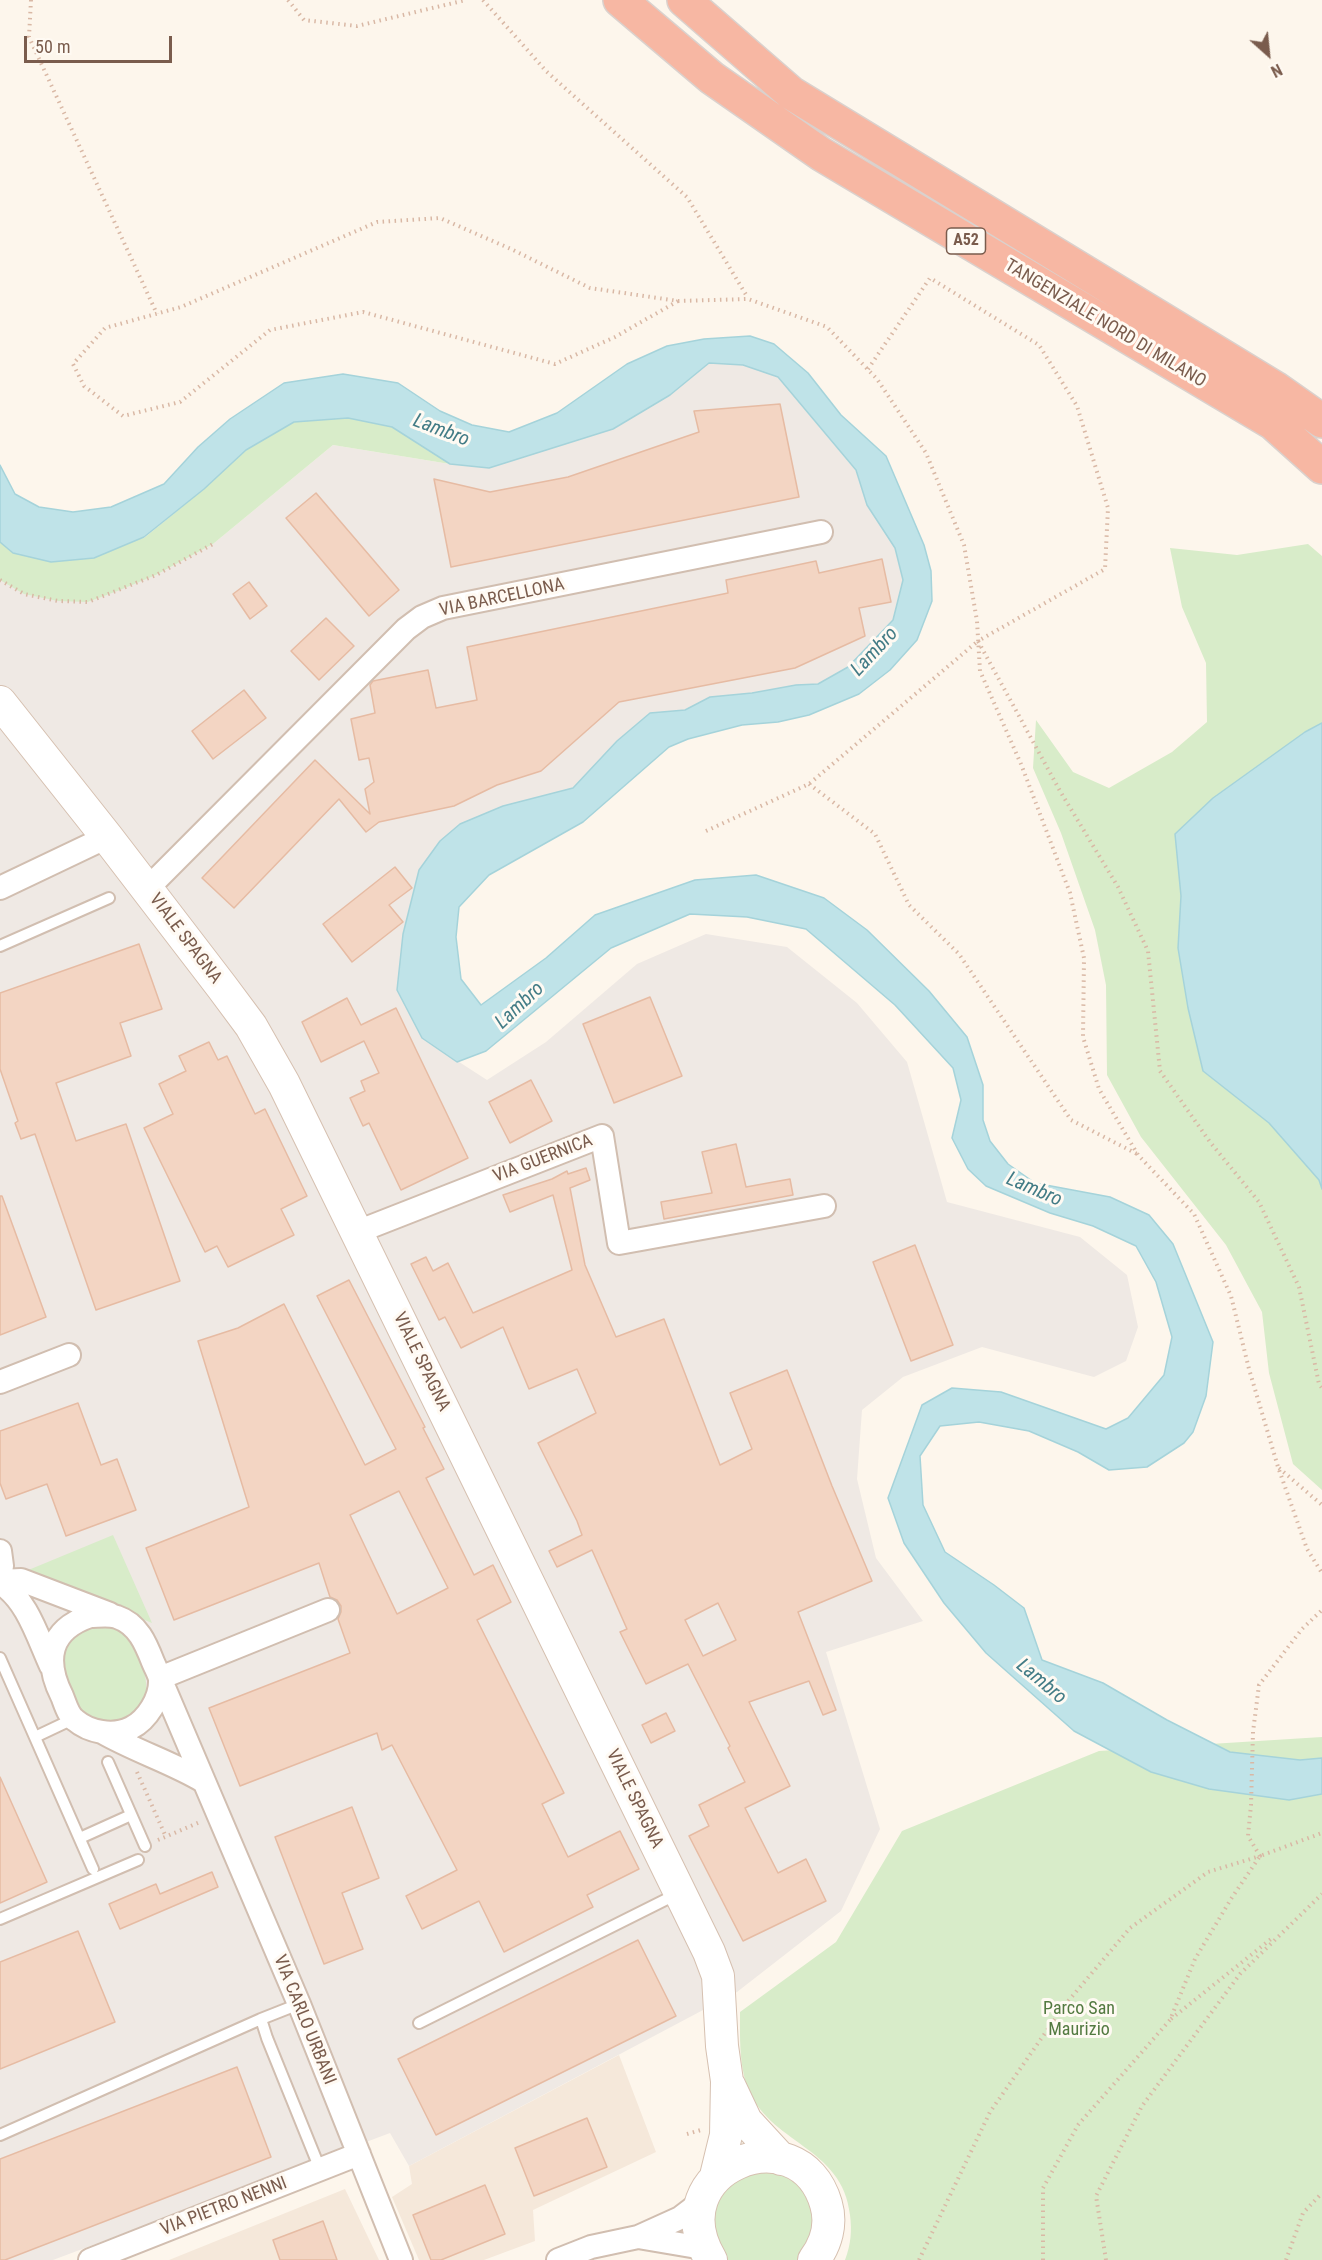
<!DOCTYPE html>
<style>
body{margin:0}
#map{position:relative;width:1322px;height:2260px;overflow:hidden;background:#fdf6ec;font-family:"Roboto Condensed",sans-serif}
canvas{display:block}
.north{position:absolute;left:1238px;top:24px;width:60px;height:60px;-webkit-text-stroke:4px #fffaf3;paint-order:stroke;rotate:153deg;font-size:16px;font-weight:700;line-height:24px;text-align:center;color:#7a5c4d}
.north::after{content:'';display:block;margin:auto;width:21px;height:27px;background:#7a5c4d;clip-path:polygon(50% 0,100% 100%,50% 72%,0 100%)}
.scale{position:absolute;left:24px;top:36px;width:148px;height:27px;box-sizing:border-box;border:3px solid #7a5c4d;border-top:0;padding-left:8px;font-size:18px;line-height:21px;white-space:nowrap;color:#7a5c4d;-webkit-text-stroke:4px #fffaf3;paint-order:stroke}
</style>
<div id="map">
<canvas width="1322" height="2260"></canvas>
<div class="north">N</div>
<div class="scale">50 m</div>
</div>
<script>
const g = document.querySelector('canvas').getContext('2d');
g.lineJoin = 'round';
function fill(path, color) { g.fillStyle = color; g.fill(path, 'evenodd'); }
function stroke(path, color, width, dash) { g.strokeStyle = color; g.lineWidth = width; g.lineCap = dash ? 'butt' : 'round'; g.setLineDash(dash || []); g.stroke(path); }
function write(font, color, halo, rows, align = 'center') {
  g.font = font + ' "Roboto Condensed",sans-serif'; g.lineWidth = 6; g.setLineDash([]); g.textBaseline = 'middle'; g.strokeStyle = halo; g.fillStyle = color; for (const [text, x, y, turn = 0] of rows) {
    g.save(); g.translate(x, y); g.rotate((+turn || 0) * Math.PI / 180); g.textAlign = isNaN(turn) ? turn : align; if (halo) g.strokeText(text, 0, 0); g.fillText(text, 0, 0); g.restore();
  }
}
fill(new Path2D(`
 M 619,2055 L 656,2152 L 533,2210 L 535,2241 L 484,2260 L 419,2260 L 392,2197 L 412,2184 L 409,2166 Z
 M 345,2189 L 379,2260 L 169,2260 Z`), '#f5e8da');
fill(new Path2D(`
 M 709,363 L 743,365 L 778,377 L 856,471 L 867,505 L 895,548 L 903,580 L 893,620 L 848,667 L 818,684 L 796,685 L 752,693 L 710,697 L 685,710 L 650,713 L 617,741 L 573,788 L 503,806 L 460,824 L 422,1038 L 487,1080 L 546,1042 L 637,964 L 706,934 L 787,947 L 857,1003 L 907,1062 L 947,1202 L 1080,1237 L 1127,1275 L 1138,1327 L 1126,1361 L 1094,1377 L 982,1347 L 903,1377 L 862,1410 L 857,1479 L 876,1558 L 923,1621 L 826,1652 L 880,1829 L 841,1911 L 737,1992 L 409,2166 L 390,2133 L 53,2260 L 0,2260 L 0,580 L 88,602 L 156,575 L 213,544 L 333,445 L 450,464 L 489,468 L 613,429 L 670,395 Z`), '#efe9e4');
fill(new Path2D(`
 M 348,418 L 392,427 L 450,464 L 333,445 L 213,544 L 156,575 L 120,590 L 88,602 L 58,601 L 24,594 L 0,580 L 0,542 L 13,553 L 144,538 L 204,489 L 246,450 L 294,422 Z
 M 1308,544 L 1322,556 L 1322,723 L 1305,732 L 1213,798 L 1175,834 L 1181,896 L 1178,948 L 1188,1008 L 1203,1071 L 1269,1123 L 1319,1180 L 1322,1189 L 1322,1490 L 1293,1464 L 1269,1373 L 1262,1312 L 1226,1245 L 1141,1137 L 1107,1075 L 1106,985 L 1095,930 L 1061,833 L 1033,768 L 1036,720 L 1073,772 L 1109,788 L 1172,752 L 1207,722 L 1206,663 L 1182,607 L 1170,548 L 1237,555 Z
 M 113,1535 L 152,1623 L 26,1571 Z
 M 92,1628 C 99,1628 108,1627 115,1629 C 133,1636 149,1673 146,1692 C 141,1719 103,1730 83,1711 C 78,1707 76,1697 73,1691 C 59,1663 59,1640 92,1628 Z
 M 1322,1737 L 1322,2260 L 845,2260 C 851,2244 852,2231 850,2215 C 843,2146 768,2144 747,2086 C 739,2063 740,2036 740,2012 L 836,1942 L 902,1831 L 1099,1751 Z
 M 786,2172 L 811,2195 L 818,2228 L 801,2260 L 726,2260 L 712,2239 L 712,2202 L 737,2174 Z`), '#d8ecc9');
const water = new Path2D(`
 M 750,336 L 774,344 L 808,373 L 841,415 L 886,456 L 924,545 L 931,571 L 932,601 L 917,640 L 890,670 L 859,694 L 809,715 L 778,722 L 742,725 L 688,739 L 669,747 L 583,822 L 489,875 L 459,907 L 456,937 L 461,979 L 481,1005 L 546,958 L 595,915 L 695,880 L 756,875 L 824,898 L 867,930 L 929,991 L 967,1037 L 983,1085 L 983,1120 L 990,1141 L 1008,1164 L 1035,1183 L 1110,1197 L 1149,1215 L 1173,1244 L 1213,1342 L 1206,1396 L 1193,1432 L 1184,1443 L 1147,1467 L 1109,1470 L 1078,1452 L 1029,1431 L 979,1422 L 940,1426 L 920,1456 L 923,1505 L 945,1552 L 994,1585 L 1024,1608 L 1042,1660 L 1103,1683 L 1167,1720 L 1230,1752 L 1300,1760 L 1322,1758 L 1322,1794 L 1289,1800 L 1209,1789 L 1151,1772 L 1074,1731 L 986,1653 L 944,1603 L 904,1543 L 888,1498 L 922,1405 L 952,1388 L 1001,1392 L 1106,1429 L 1128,1418 L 1164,1375 L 1172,1337 L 1156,1282 L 1136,1246 L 1093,1226 L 1050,1213 L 986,1186 L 968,1169 L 952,1138 L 961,1100 L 953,1068 L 895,1005 L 806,929 L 747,917 L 690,914 L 611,948 L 486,1051 L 457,1062 L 422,1038 L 397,990 L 403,934 L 419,870 L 440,841 L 460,824 L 503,806 L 573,788 L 617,741 L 650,713 L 685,710 L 710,697 L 752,693 L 796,685 L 818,684 L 848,667 L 893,620 L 903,580 L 895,548 L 867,505 L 856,470 L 778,377 L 743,365 L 709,363 L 670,395 L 613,429 L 489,468 L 450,464 L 392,427 L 348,418 L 294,422 L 246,450 L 204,489 L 144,537 L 94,558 L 51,562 L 13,553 L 0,542 L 0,465 L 15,494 L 39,507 L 73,512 L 111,507 L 164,484 L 198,447 L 230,419 L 284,383 L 343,374 L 398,383 L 440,411 L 472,425 L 509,432 L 557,413 L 627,364 L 667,346 L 704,339 Z
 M 1322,723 L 1322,1189 L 1319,1180 L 1269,1123 L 1203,1071 L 1188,1008 L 1178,948 L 1181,896 L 1175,834 L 1213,798 L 1305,732 Z`);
fill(water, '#bfe3e8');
stroke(water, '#a5d3da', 1.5);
const building = new Path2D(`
 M 780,404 L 799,497 L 451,567 L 434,479 L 490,492 L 568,477 L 699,432 L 694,411 Z
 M 316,493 L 399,590 L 369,616 L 286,518 Z
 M 882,559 L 891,602 L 859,608 L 865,636 L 795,668 L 619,702 L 541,771 L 497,785 L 454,806 L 379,822 L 366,832 L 339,799 L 234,908 L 202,878 L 315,760 L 370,814 L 365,789 L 374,782 L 369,758 L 359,760 L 351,719 L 375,713 L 370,685 L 373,681 L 428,670 L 436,708 L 477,700 L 467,647 L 728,593 L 726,580 L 816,561 L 819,573 Z
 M 249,582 L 267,606 L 250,619 L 233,594 Z
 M 326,618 L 354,646 L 319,680 L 291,651 Z
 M 244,690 L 266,718 L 213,759 L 192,731 Z
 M 395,867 L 412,888 L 389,905 L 403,922 L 352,962 L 323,924 Z
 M 139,944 L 162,1009 L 120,1023 L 131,1056 L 56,1083 L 76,1141 L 126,1124 L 180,1281 L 96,1310 L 35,1134 L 21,1139 L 15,1123 L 18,1121 L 0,1069 L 0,993 Z
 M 650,997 L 682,1076 L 614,1103 L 583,1024 Z
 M 347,998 L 361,1025 L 396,1008 L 468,1158 L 401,1190 L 369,1123 L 363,1126 L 350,1098 L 365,1091 L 361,1081 L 379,1073 L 364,1041 L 321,1062 L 302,1022 Z
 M 209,1042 L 218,1060 L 227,1056 L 255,1114 L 265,1109 L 307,1196 L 281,1209 L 294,1235 L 228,1267 L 217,1246 L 205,1252 L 144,1128 L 173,1114 L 159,1084 L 186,1071 L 179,1056 Z
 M 531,1080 L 552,1121 L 510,1143 L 489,1102 Z
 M 736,1144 L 746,1187 L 790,1179 L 793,1195 L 664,1219 L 661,1202 L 712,1193 L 702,1152 Z
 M 586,1168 L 590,1180 L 570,1188 L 585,1265 L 616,1337 L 664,1319 L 720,1465 L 752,1449 L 730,1393 L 787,1370 L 832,1486 L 872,1581 L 798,1612 L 836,1710 L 823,1715 L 809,1681 L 749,1702 L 790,1786 L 745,1808 L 778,1873 L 806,1859 L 826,1901 L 743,1941 L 689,1836 L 709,1826 L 699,1805 L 745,1782 L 728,1748 L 730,1746 L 688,1664 L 646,1684 L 620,1632 L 627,1629 L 592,1550 L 557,1567 L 549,1551 L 582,1535 L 577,1521 L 538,1443 L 596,1413 L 577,1369 L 529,1389 L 503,1327 L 461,1348 L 445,1317 L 439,1320 L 411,1264 L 426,1257 L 433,1271 L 448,1263 L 473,1313 L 572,1270 L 553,1195 L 510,1212 L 503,1195 L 552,1179 L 567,1171 L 568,1174 ZM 718,1603 L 736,1640 L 703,1656 L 685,1620 Z
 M 0,1196 L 2,1196 L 46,1317 L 0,1335 Z
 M 915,1245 L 953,1345 L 911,1361 L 873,1262 Z
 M 349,1280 L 425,1427 L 423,1428 L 444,1469 L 426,1478 L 474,1575 L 493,1565 L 511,1602 L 477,1620 L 564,1793 L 542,1804 L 568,1857 L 620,1831 L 639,1869 L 587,1895 L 593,1907 L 504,1952 L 479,1901 L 422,1929 L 406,1896 L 457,1870 L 392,1745 L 382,1750 L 377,1733 L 240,1786 L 209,1708 L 350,1653 L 338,1619 L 341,1612 L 341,1606 L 337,1600 L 330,1597 L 319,1563 L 174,1620 L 146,1548 L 249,1507 L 198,1341 L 238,1328 L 284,1304 L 365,1465 L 396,1449 L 317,1296 ZM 399,1491 L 448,1588 L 397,1614 L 350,1515 Z
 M 78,1403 L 101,1465 L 117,1459 L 136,1510 L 66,1536 L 47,1484 L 6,1499 L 0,1483 L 0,1431 Z
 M 666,1713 L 675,1731 L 651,1743 L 642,1725 Z
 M 0,1777 L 47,1882 L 0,1903 Z
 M 352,1807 L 379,1878 L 342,1893 L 363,1949 L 324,1964 L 275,1837 Z
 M 212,1872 L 218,1887 L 120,1929 L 109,1904 L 156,1884 L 160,1894 Z
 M 78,1931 L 115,2022 L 0,2069 L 0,1962 Z
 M 638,1940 L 676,2016 L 436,2135 L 398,2059 Z
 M 237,2067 L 271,2157 L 5,2260 L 0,2260 L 0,2159 Z
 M 587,2118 L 607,2167 L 534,2196 L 515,2148 Z
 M 485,2185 L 505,2234 L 441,2260 L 431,2260 L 413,2215 Z
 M 323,2221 L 337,2260 L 280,2260 L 273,2240 Z`);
fill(building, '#f3d5c3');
stroke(building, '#e6bba3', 1.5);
const lane = new Path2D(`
 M 0,946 L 109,898
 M 0,1658 L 93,1869
 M 35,1737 L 73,1719
 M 108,1762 L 145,1846
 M 80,1838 L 131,1815
 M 0,1919 L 138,1860
 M 299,2004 L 261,2019 L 267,2038 L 320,2169
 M 419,2023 L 677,1894
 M 0,2135 L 261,2019`);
const street = new Path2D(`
 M 0,888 L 107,837
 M 147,889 L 406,629 L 422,617 L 443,608 L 821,532
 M 357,1232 L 602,1136 L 619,1243 L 824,1206
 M 0,1382 L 69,1355
 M 0,1551 L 2,1566 L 0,1572
 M 0,1581 L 21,1580 L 110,1614
 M 0,1583 C 27,1599 38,1638 51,1666
 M 328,1610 L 160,1678 L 299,2004 L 401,2260
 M 90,1616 C 98,1616 109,1614 117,1617 C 138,1624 146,1644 153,1662 C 155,1667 159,1674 160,1679 C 161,1698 147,1720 131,1728 C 113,1737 89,1732 75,1720 C 68,1715 65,1703 62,1696 C 44,1660 49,1630 90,1616 Z
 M 102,1732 C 135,1751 171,1762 203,1781
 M 638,2237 L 680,2218 L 701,2202
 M 90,2260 L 359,2154
 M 558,2260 L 591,2247 L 638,2237 L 703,2248`);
const secondary = new Path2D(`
 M 0,702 L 107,837 L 222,987 L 251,1026 L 284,1084 L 709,1952 L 718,1976 L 722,2046 L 727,2081 L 726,2135 L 716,2176
 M 729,2085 L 746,2121 L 781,2159
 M 711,2260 C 656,2169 799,2111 826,2204 C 832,2224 826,2244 814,2260`);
const highway = new Path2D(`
 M 620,0 L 712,78 L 821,154 L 1273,423 L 1322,467
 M 684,0 L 791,93 L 1275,388 L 1322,421`);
stroke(lane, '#d1beb0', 14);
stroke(street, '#d1beb0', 26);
stroke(secondary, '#d6c0b0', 34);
stroke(highway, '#dad1cd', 36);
stroke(new Path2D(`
 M 31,0 L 29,37 L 157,314
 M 288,0 L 304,20 L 357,26 L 466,0
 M 483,0 L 546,71 L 687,197 L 748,298
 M 678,301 L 615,337 L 555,364 L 363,312 L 270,330 L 180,402 L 123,416 L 84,386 L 73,364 L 105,328 L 181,307 L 377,222 L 440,218 L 511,249 L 590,288 L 678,301 L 748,299 L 827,327 L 877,379 L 926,453 L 964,545 L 977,621 L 980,671 L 1021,764 L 1070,893 L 1084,958 L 1083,1037 L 1099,1089 L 1138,1155 L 1194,1214 L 1231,1296 L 1249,1369 L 1278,1467 L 1307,1549 L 1322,1573
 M 868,369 L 930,278 L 1039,345 L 1077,406 L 1108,508 L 1105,569 L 978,641 L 1060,791 L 1118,887 L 1148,951 L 1160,1071 L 1210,1142 L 1259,1202 L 1299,1287 L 1319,1384 L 1322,1388
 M 0,580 L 24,594 L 58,601 L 88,602 L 156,575 L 213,544
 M 809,784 L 875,834 L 909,905 L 959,954 L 1071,1120 L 1137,1154
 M 706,831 L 809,784 L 978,641
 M 1279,1468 L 1322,1505
 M 137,1772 L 166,1837
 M 158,1840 L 200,1822
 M 1171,2019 L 1271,1939
 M 687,2134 L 701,2130
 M 919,2260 L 990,2112 L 1064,2006 L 1130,1928 L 1208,1872 L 1260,1856 L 1248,1836 L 1251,1805 L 1253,1732 L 1259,1685 L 1302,1629 L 1322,1610
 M 1043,2260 L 1043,2188 L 1078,2125 L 1170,2020 L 1195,1959 L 1231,1899 L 1260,1856 L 1322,1833
 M 1106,2260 L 1096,2196 L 1142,2106 L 1240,1974 L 1322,1894
 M 1286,2260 L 1303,2213 L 1322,2193`), '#d9b8a5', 4, [1.5, 4.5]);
stroke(lane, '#fff', 10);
stroke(street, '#fff', 22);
stroke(secondary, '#fff', 32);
stroke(highway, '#f7b7a3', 33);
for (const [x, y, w] of [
 [966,241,39]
]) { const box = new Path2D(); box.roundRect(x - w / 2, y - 13, w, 26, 4.5); g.fillStyle = '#fffaf3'; g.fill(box); stroke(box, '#7a5c4d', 1.5); }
write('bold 16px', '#7a5c4d', null, [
 ["A52",966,241]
]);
write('18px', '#7a5c4d', '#fffaf3', [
 ["TANGENZIALE NORD DI MILANO",1105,324,31],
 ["VIA BARCELLONA",502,598,-12],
 ["VIALE SPAGNA",185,939,53],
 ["VIA GUERNICA",543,1159,-21],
 ["VIALE SPAGNA",421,1362,64],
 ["VIALE SPAGNA",634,1799,64],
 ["VIA CARLO URBANI",304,2020,68],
 ["VIA PIETRO NENNI",224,2207,-21]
]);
write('18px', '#537a41', '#fffaf3', [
 ["Parco San",1079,2009],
 ["Maurizio",1079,2030]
]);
write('italic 20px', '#437c86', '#fffaf3', [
 ["Lambro",441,431,21],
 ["Lambro",875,652,-47],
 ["Lambro",520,1006,-43],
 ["Lambro",1034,1190,23],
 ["Lambro",1041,1682,40]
]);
</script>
